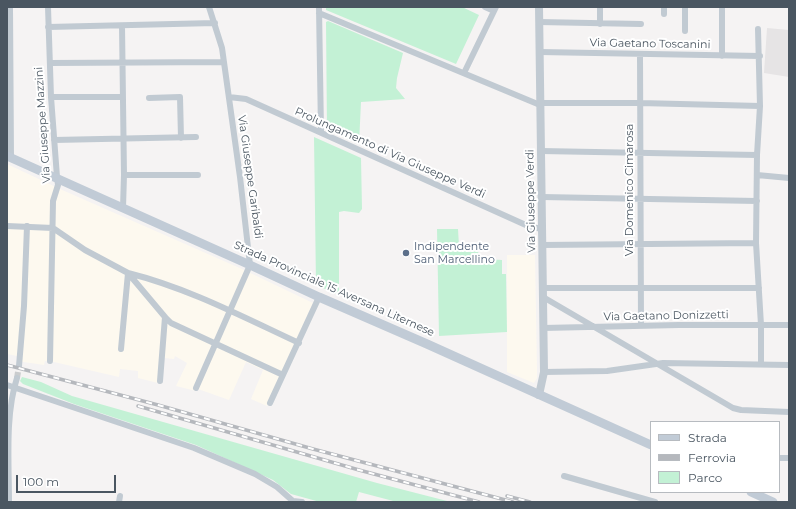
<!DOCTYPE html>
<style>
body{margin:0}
#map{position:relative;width:796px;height:509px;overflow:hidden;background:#f5f3f3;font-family:Montserrat,sans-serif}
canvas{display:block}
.frame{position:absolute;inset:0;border:8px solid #4a5661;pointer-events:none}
.legend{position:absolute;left:650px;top:421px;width:130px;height:72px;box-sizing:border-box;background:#fff;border:1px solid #b7bbc0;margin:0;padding:5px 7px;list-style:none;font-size:12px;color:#4a5661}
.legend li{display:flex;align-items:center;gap:8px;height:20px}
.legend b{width:20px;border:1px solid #b7bbc0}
.scale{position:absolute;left:16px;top:475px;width:100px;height:18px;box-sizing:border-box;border:2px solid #4a5661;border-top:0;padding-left:5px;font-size:12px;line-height:14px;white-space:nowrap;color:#4a5661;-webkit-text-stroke:3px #fff;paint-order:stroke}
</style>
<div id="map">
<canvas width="796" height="509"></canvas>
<div class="frame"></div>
<ul class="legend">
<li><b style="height:5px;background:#c1cbd6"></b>Strada</li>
<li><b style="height:5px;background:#b5b8bd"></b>Ferrovia</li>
<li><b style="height:11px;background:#c3f1d5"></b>Parco</li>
</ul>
<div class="scale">100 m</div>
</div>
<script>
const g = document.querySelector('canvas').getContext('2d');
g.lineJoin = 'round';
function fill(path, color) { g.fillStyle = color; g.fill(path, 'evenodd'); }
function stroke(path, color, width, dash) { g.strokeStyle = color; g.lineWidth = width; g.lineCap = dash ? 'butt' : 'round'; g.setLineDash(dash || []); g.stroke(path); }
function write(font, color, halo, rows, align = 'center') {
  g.font = font + ' Montserrat,sans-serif'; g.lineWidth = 4; g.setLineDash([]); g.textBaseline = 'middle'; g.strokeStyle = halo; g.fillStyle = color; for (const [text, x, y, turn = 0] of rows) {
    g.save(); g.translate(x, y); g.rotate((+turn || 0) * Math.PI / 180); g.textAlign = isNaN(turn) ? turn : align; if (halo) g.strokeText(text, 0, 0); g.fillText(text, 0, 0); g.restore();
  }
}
fill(new Path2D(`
 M 7,164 L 60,189 L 242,269 L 313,303 L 267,406 L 251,399 L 263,370 L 246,362 L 229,400 L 198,389 L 196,391 L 176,386 L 187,363 L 175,356 L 174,359 L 164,358 L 162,384 L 138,378 L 138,371 L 120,369 L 119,377 L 54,362 L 45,361 L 44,365 L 17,361 L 17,356 L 7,354 Z
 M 507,255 L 535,255 L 537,370 L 537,378 L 534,383 L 507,372 Z`), '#fdf9ef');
fill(new Path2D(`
 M 767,28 L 789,30 L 789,77 L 764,73 Z`), '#e6e4e5');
fill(new Path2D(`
 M 326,7 L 462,7 L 479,15 L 456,64 L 326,10 Z
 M 328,21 L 403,53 L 397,78 L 396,88 L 405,99 L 361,102 L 359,144 L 327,130 L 326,22 Z
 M 314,137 L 361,158 L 362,209 L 359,213 L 344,211 L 339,212 L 339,295 L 316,285 Z
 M 437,229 L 458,229 L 459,246 L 469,252 L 478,251 L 479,257 L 484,259 L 502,260 L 502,274 L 506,274 L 507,332 L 439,336 Z
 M 22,377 L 41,382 L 72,396 L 377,483 L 451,502 L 397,502 L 359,492 L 356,502 L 320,502 L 291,494 L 273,480 L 196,445 L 74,404 L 23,384 L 20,381 Z`), '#c3f1d5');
stroke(new Path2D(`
 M 17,378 L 19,366`), '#caccce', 6, [6, 3]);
stroke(new Path2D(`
 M 10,7 L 11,158
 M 48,7 L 51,97 L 57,177 L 58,185 L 53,201 L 50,361
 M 319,7 L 321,132
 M 485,7 L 494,11
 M 600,7 L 600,24
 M 664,7 L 664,14
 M 685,7 L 685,31
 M 722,7 L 722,56
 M 319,13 L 540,105
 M 539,22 L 641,24
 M 122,26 L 124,175 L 123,208
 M 48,27 L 215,23
 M 758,29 L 760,106 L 757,155 L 756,243 L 761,325 L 761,364
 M 540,52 L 760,56
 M 640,54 L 641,326
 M 50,63 L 224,62
 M 464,73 L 496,7
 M 51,97 L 123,97
 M 229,97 L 246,99 L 528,226 L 542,229
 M 149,98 L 180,97 L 181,138
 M 540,103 L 640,103 L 760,106
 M 54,140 L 196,137
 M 541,151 L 757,155
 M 124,175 L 198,175
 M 757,175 L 789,178
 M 542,197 L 757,201
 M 7,226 L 53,228 L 85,250 L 128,273 L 165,317 L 171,323 L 283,375
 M 542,245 L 756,243
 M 543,288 L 759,288
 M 543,297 L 733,408 L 741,410 L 789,412
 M 543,328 L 679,325 L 789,325
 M 121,349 L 128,273 C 188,288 243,317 299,343
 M 19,366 L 24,306 L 27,226
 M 544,372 L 607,371 L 663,363 L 789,365
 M 160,381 L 165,317
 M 7,385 L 194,448 L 255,474 L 277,487 L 294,502
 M 196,388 L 250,265 L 240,177 L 222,48 L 209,7
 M 270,403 L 319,297
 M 779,458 L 789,458
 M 564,476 L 655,502
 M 293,501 L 302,502
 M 9,502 C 9,463 5,414 17,378
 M 119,502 L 120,496`), '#c1cad2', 6);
stroke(new Path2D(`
 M 539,395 L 544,372 L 539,7`), '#c1cad2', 8);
stroke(new Path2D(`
 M 7,156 L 250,265 L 319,297 L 427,344 L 651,445
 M 751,492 L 773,502`), '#c1cbd6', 9);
const rail = new Path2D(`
 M 7,365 L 158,405 L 313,449 L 513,502
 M 138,406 L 359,470 L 479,502
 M 507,496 L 530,502`);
stroke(rail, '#b5b8bd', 3.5);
stroke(rail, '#fff', 2, [6]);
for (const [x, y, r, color] of [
 [406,253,4,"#5c6f8a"]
]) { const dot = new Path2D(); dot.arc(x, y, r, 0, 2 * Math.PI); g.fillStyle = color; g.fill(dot); stroke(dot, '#fff', 1.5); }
write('11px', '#4a5661', '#fff', [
 ["Via Gaetano Toscanini",650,44,1],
 ["Via Giuseppe Mazzini",43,125,-94],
 ["Prolungamento di Via Giuseppe Verdi",390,153,24],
 ["Via Giuseppe Garibaldi",250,177,82],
 ["Via Domenico Cimarosa",630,190,-90],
 ["Via Giuseppe Verdi",531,201,-91],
 ["Strada Provinciale 15 Aversana Liternese",334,289,24],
 ["Via Gaetano Donizzetti",666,316,-1]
]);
write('11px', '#4e5e75', '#fff', [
 ["Indipendente",414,247],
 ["San Marcellino",414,260]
], 'left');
</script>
